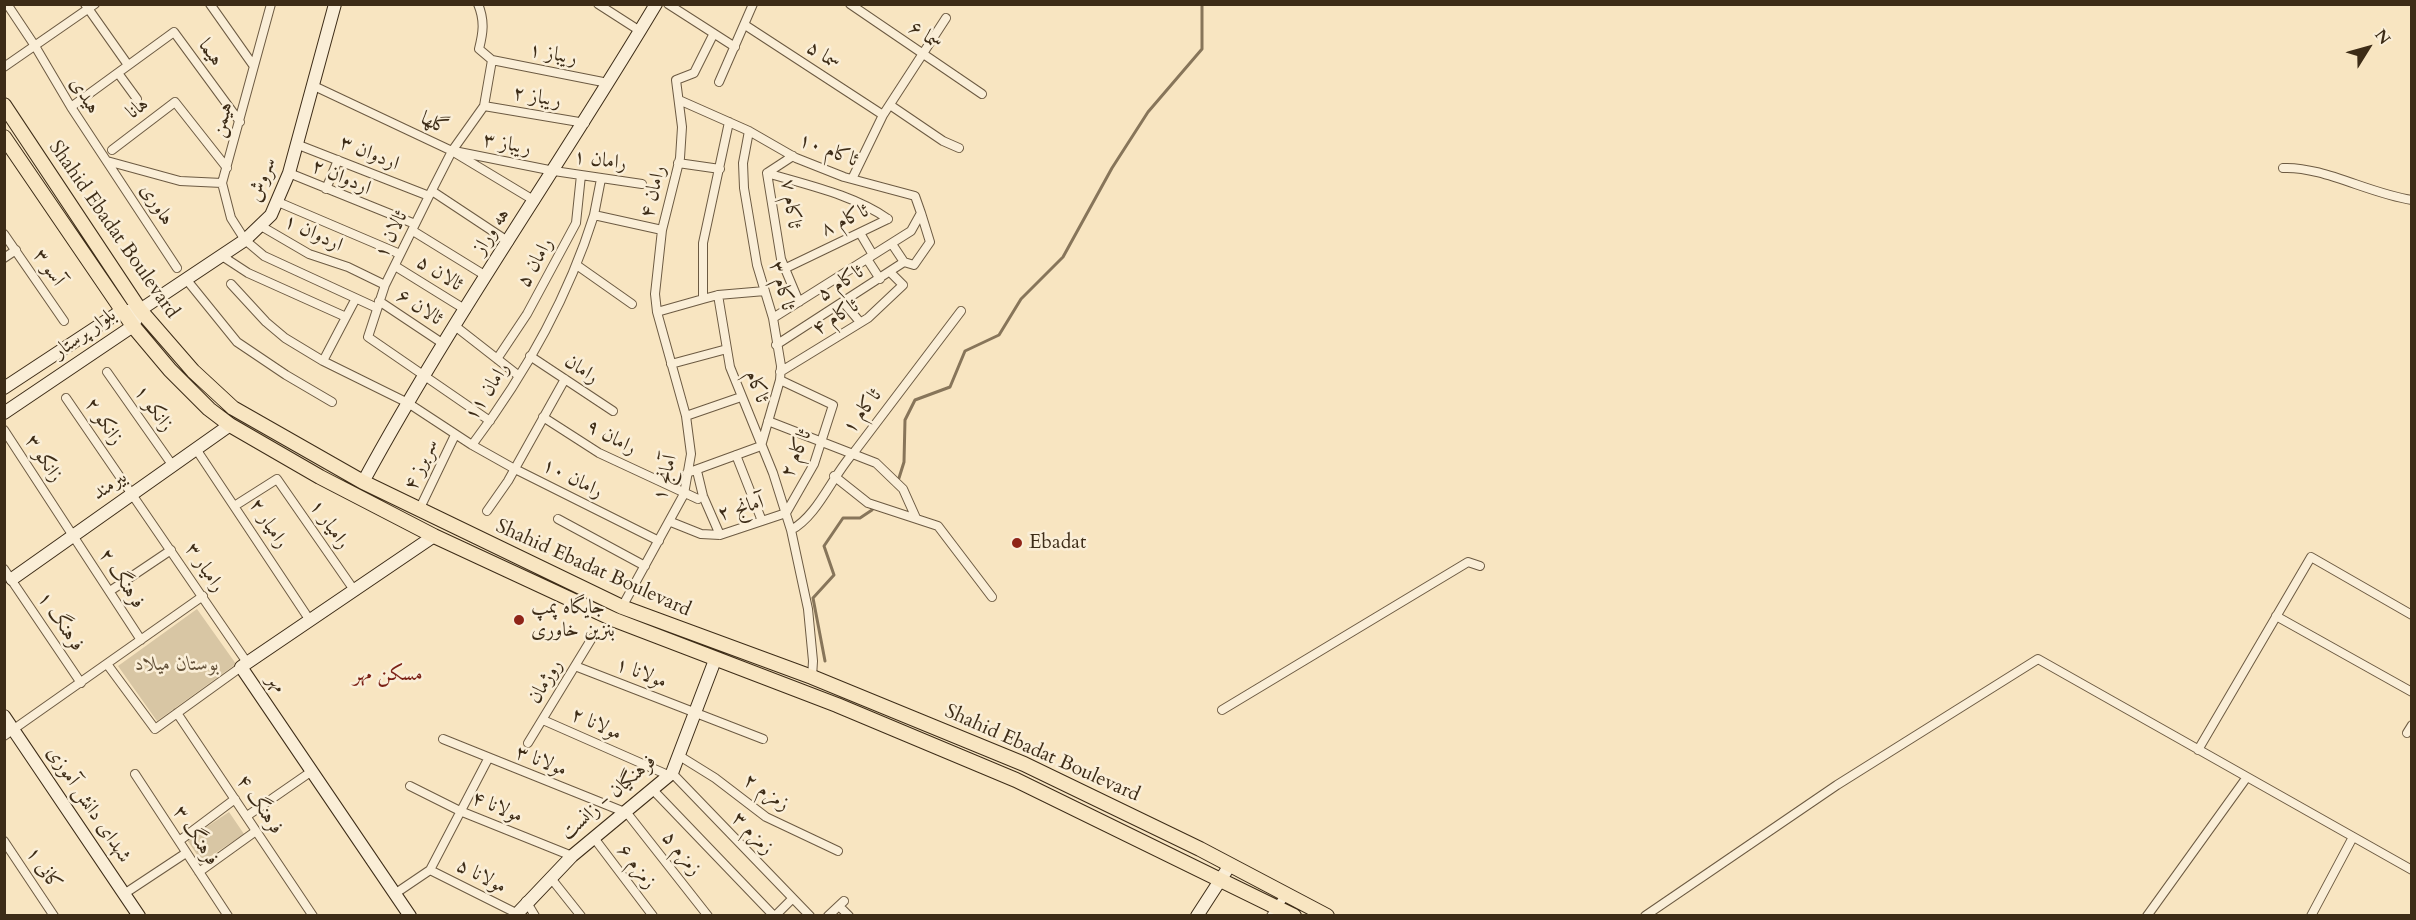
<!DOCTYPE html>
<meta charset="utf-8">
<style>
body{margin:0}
#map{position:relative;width:2416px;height:920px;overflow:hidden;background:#f8e5c1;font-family:Cardo,serif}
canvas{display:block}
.frame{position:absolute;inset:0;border:6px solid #3d2c17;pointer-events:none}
.north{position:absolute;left:2338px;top:18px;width:60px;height:60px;-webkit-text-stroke:4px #faeed7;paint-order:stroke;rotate:53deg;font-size:16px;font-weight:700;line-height:24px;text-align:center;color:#3d2c17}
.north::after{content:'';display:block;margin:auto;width:21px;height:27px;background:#3d2c17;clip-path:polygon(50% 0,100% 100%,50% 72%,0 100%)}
</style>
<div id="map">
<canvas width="2416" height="920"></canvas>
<div class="frame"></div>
<div class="north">N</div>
</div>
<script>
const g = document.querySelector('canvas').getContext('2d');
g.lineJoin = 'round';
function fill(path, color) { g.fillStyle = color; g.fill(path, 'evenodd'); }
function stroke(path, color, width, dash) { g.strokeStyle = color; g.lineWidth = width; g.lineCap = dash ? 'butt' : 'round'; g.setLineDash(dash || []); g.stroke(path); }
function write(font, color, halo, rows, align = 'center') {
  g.font = font + ' Cardo,Amiri,serif'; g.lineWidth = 5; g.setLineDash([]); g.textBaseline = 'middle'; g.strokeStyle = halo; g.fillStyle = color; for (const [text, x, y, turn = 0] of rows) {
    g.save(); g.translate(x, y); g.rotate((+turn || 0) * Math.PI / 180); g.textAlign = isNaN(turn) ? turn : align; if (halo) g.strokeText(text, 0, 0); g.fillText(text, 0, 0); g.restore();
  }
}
fill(new Path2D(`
 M 197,609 L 236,664 L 157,721 L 118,666 Z
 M 229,812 L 244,834 L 202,862 L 187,840 Z`), '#d8c6a4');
stroke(new Path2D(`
 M 899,478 L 904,462 L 905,420 L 915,400 L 950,387 L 965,351 L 999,335 L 1021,299 L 1063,257 L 1112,168 L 1148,112 L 1202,49 L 1202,4
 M 825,661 L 813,598 L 834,575 L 824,546 L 843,518 L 860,518 L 872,510`), '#87755a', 3);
const street = new Path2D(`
 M 7,4 L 35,46 L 71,107 L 177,268
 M 85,4 L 128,65
 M 210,4 L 253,65
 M 271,4 L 222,183 L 231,218 L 245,240 L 264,256 L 377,308
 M 478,4 C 485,21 483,33 479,49 L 492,60 L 484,106 L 452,151 L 429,196 L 385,285 L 368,337 L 490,421
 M 598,4 L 640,31
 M 668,4 L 735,47
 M 850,4 L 982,94
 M 745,25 L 883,115
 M 492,60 L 608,83
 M 4,67 L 95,4
 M 118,73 L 137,99
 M 719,82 L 753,4
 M 314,86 L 452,151 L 535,201
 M 679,100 L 749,131 L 796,158 L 844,177 L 915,196 L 921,213 L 911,231 L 773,318
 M 890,105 L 943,141 L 959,148
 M 484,106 L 585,123
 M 71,107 L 174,32 L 240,122
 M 729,122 L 703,243 L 703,299 L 718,295 L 730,367 L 773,473 L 791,530 L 808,609 L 813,661 L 812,677
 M 296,144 L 429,196
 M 112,150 L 175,102 L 227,168
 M 459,152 L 554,171 L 642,184
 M 793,156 L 767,173 L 781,259 L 799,302
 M 107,161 L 180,181 L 222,183
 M 678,163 L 720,169
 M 2283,168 C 2322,166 2370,194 2412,200
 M 289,173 L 415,224
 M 767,173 C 807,185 854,195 888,219
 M 601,179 L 594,215 L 662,230
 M 852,179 L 883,115 L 946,18
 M 326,189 L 338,160
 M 432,191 L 509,242
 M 278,202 L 400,254
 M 261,226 L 309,254 L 348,267 L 385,285
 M 413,231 L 486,276
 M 860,233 L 873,255
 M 4,234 L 64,321
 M 222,256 L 248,273 L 346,317
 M 4,258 L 16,250
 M 867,259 L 880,279
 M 904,262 L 914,265 L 930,242 L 921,213
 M 395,266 L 466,310
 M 578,266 L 632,304
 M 784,269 L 888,219
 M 186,279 L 237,342 L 286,375 L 332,402
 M 231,284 L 266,322 L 285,338 L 323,361 L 408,403 L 472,445 L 513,468 L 659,541
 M 718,295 L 765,291
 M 379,301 L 442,343
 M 843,302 L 860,322
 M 657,312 L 703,299
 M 455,326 L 519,376
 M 776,345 L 904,262 L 892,244
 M 530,356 L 613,411
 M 497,359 L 527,314 L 576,223 L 581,175
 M 323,361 L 355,300
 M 671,364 L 727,349
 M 107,372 L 173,466
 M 780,372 L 868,318 L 903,285 L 890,272
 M 66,398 L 246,661
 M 686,416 L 741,397
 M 543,417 L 599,453 L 698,499
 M 768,421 L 876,463 L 903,489 L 916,518
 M 4,430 L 141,640
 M 472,445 C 524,376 568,298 594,215
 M 196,449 L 309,619
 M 736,455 L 762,521
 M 697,471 L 703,496 L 720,535
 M 687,473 L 761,446 L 780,380 L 781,366 L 773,318 L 757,265 L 744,188 L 743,163 L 749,131
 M 834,476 L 868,503 L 938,526 L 992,597
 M 236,505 L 277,479 L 354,590
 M 419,510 L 455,435
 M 487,511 L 508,481 L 565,379
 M 558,519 L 645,566
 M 671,522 L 701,534 L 720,535 L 786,513 L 814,464 L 833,405 L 780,380
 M 791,530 C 818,516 833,474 855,451 L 961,311
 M 4,569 L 81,683
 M 110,591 L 171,550
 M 622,607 L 684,494 L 691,454 L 686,416 L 657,312 L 655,294 L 662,230 L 680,158 L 682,127 L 676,80 L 694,73 L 713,35
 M 2276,616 L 2412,692
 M 107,664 L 155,729 L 241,667
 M 575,666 L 763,739
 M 1222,710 L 1468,562 L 1480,566
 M 177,713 L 313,916
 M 543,720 L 668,775
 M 2407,733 L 2412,725
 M 4,736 L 203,596
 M 443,739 L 627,813 L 708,916
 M 528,743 L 592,638
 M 2198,750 L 2311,557 L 2412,615
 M 678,755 L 715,778 L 766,817 L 838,851
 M 672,773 L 810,916
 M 135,774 L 228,916
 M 410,786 L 460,811 L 572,856
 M 654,791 L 774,916
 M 247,816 L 312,771
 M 594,838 L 653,916
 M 4,841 L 54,916
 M 179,841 L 235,799
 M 430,870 L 516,913
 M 199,872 L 256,831
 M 550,877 L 581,916
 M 396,893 L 430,870 L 488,759
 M 124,894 L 186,853
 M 526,901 L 535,916
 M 839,906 L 849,916
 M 775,916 L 792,899
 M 828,916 L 844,901
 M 1271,916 L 1286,894
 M 1645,916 L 1837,785 L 2038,659 L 2412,870
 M 2147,916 L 2247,777
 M 2311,916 L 2353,837`);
const secondary = new Path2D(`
 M 4,388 L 121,311 L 130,311
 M 4,413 L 133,326 L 140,310 L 245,240 L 271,215 L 289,173 L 335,4
 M 363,482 C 452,318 560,165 656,4
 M 12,579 L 230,425
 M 4,716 L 139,916
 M 410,916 L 241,667 L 434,536
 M 515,916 L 572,856 L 672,773 L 715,660
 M 1197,916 L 1230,865`);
const primary = new Path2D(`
 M 4,105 L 140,310 L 193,371 L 233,408 L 363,482 L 622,607 L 812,677 L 1024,764 L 1200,849 L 1327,916
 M 4,137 L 133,326 L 170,370 L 209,409 L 230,425 L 320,477 L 434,536 L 615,620 L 837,705 L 1016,780 L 1294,916`);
stroke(street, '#6c5a42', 10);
stroke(secondary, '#3d2c17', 14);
stroke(primary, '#3d2c17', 16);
stroke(street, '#faeed7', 8);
stroke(secondary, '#faeed7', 12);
stroke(primary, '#f8e5c1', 14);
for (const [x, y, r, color] of [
 [1017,543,6,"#8f2418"],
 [519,620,6,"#8f2418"]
]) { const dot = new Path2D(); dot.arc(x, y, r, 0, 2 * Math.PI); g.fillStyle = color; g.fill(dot); stroke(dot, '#faeed7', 2); }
write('20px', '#3d2c17', '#faeed7', [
 ["سما ۶",925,36,34],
 ["هیما",210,53,54],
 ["ریباز ۱",553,55,11],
 ["سما ۵",823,56,33],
 ["هیدی",84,96,58],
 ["ریباز ۲",537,98,10],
 ["هانا",138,109,-37],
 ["هیمن",223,120,-75],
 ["گلها",434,124,25],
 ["ریباز ۳",507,145,11],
 ["ئاکام ۱۰",828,151,21],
 ["اردوان ۳",369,154,22],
 ["رامان ۱",600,161,8],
 ["اردوان ۲",341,178,23],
 ["سروش",263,180,-69],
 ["رامان ۴",654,192,-76],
 ["ئاکام ۷",790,204,82],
 ["هاوری",156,205,57],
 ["ئاکام ۸",845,221,-25],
 ["Shahid Ebadat Boulevard",113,230,55],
 ["هه وراز",492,232,-57],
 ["اردوان ۱",313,234,25],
 ["ئالان ۱",392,235,-64],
 ["رامان ۵",536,263,-61],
 ["آسو ۳",48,268,56],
 ["ئالان ۵",439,274,32],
 ["ئاکام ۵",841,284,-32],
 ["ئاکام ۳",781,286,75],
 ["ئالان ۶",419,308,33],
 ["ئاکام ۴",836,318,-32],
 ["بلوار پرستار",85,334,-35],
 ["رامان",581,370,34],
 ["ئاکام",756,387,69],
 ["رامان ۱۱",488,392,-57],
 ["زانکو ۱",153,409,54],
 ["ئاکام ۱",863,412,-53],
 ["زانکو ۲",103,422,56],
 ["رامان ۹",611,438,28],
 ["ئاکام ۲",797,454,-67],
 ["زانکو ۳",43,459,57],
 ["سربرز ۴",422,465,-65],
 ["آمانج ۱",666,478,-76],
 ["رامان ۱۰",572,479,27],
 ["بیرمند",110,486,-35],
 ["آمانج ۲",741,509,-16],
 ["رامیار ۲",268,524,57],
 ["رامیار ۱",329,525,55],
 ["رامیار ۳",204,568,56],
 ["Shahid Ebadat Boulevard",593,569,24],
 ["فرهنگ ۲",121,579,57],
 ["فرهنگ ۱",60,622,56],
 ["مولانا ۱",641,674,21],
 ["روژمان",546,682,-59],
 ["مهر",276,684,56],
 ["مولانا ۲",596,725,24],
 ["Shahid Ebadat Boulevard",1042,754,24],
 ["مولانا ۳",541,762,21],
 ["زمزم ۲",766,793,34],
 ["فرهنگیان - زانست",609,798,-41],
 ["شهدای دانش آموزی",88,805,56],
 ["فرهنگ ۴",259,805,56],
 ["مولانا ۴",497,808,22],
 ["زمزم ۳",752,834,46],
 ["فرهنگ ۳",195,836,57],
 ["زمزم ۵",681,854,52],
 ["زمزم ۶",636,867,53],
 ["کانی ۱",43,869,56],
 ["مولانا ۵",481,877,27]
]);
write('20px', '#3d2c17', '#faeed7', [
 ["Ebadat",1029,543],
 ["جایگاه پمپ",531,608],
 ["بنزین خاوری",531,631]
], 'left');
write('italic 20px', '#64523a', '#faeed7', [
 ["بوستان میلاد",177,665]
]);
write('21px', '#7a1f14', '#faeed7', [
 ["مسکن مهر",388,675]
]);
</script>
